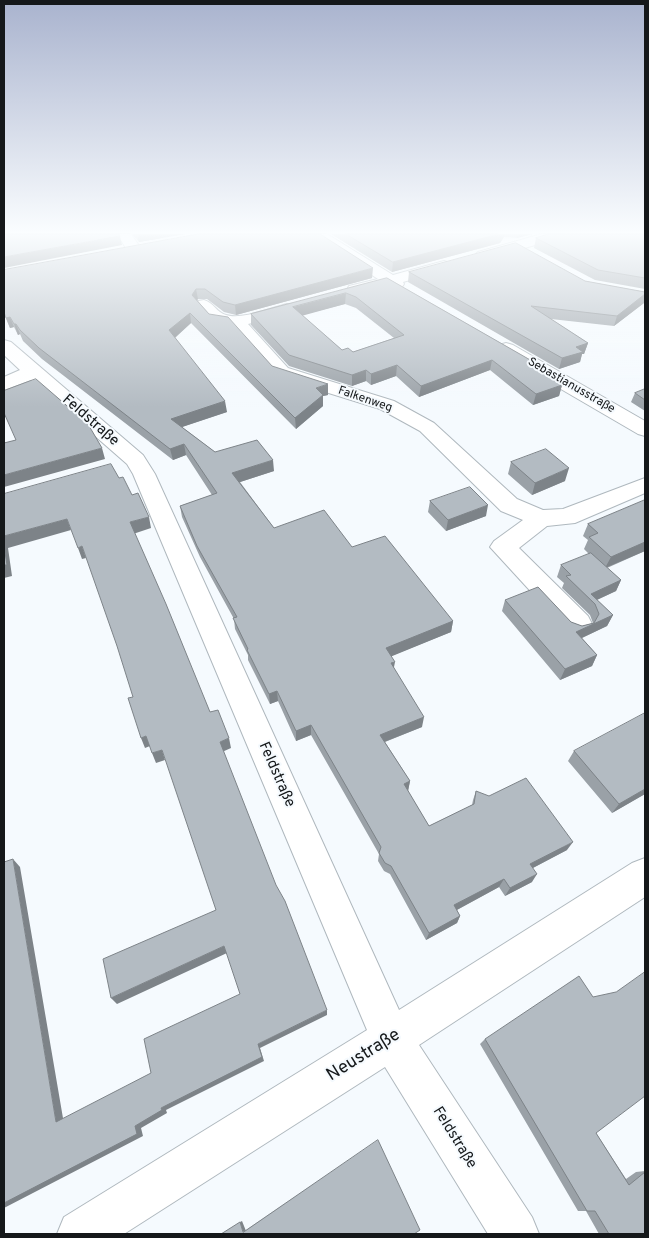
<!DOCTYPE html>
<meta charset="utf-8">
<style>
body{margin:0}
#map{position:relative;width:649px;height:1238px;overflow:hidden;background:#f5fafe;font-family:Overpass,sans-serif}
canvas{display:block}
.frame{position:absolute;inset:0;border:5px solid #15181a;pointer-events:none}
</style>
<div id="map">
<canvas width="649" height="1238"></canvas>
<div class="frame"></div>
</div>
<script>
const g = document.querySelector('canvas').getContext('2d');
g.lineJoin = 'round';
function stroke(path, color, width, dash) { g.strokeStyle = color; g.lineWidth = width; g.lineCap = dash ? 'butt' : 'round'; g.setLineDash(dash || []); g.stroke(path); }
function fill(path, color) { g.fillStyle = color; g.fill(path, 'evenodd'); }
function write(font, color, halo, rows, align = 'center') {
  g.font = font + ' Overpass,sans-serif'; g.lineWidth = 4; g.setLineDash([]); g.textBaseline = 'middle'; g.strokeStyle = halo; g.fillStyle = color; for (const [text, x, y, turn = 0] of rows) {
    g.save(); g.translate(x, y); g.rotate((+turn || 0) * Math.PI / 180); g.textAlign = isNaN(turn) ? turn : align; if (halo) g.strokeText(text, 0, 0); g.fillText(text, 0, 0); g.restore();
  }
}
const minor = new Path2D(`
 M 117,234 L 131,234 L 142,250 L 139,253 L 129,253 Z
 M 309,234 L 327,234 L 393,275 L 444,261 L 450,263 L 452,266 L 450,269 L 403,282 L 404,284 L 402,287 C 396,289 391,286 386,287 C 373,288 362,297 349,294 L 347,290 L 349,286 L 378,279 Z
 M 542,234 L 565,234 L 563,237 L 483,260 L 478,258 L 475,255 L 478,252 Z
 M 204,300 C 213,302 217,313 226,315 C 242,320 271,308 287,304 L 293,305 L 296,309 L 293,313 L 248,324 L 288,368 L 394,401 L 434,423 L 517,499 L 543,510 L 563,509 L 645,478 L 645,493 L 575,523 L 547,526 L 519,548 L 588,616 L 592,624 L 588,632 L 578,635 L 568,632 L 490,547 L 494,541 L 523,520 L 501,511 L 420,431 L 380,409 L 274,376 L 230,326 L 212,323 L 195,305 L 198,301 Z
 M 4,340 L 11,342 L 143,455 L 155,474 L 399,1010 L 632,863 L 645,858 L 645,897 L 419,1045 L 532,1217 L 539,1234 L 488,1234 L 385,1067 L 124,1234 L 57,1234 L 64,1217 L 367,1030 L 133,474 L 127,464 L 31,380 L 4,390 L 4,377 L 20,370 L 4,355 Z
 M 506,343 L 513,345 L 645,421 L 645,436 L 638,434 L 499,353 L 497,349 L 499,345 Z`);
stroke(minor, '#afb8be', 2);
fill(minor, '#fff');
fill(new Path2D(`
 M 132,234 L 185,234 L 139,242 Z
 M 331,234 L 533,234 L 517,238 L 504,237 L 500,243 L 392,272 Z
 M 645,234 L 645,289 L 595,280 L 534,248 L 536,238 Z
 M 4,270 L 372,278 L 236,315 L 224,312 L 207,299 L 198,299 L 197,300 L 209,314 L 272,366 L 328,395 L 323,396 L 323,406 L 296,429 L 191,323 L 175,338 L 227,412 L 182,427 L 215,452 L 274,471 L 240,482 L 274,528 L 352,547 L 453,621 L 451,632 L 391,656 L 394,668 L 422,727 L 385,742 L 410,781 L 408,791 L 429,826 L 472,805 L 473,800 L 476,791 L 567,850 L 533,868 L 532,882 L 505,896 L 499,887 L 457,910 L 460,916 L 457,923 L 426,940 L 390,874 L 384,871 L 378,861 L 379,854 L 311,735 L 296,741 L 278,701 L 270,704 L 248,660 L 248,655 L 235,629 L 234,619 L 200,557 L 182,517 L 180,506 L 212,495 L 186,455 L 173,460 L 42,359 L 23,341 L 20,334 L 18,335 L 14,327 L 10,328 L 4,314 Z
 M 409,272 L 585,281 L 645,292 L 645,299 L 644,303 L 614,326 L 551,319 L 588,343 L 584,354 L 582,354 L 580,362 L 559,369 L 408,282 Z
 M 387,278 L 539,365 L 538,367 L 562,385 L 559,396 L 533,405 L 490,370 L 419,397 L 396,376 L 371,385 L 366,381 L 352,386 L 289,366 L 251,325 L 251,314 ZM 345,304 L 356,308 L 394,338 L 353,352 L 342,350 L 302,315 Z
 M 645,389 L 645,411 L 631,402 L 635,393 Z
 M 511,462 L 565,481 L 532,495 L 508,474 Z
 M 645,500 L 645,551 L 607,568 L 621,580 L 616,591 L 597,600 L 613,615 L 607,626 L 582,638 L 597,655 L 592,666 L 560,680 L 502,611 L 505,600 L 582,626 L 593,623 L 590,615 L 562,588 L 564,583 L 557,577 L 561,565 L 589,554 L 584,549 L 588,540 L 583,536 L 588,524 Z
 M 430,501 L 486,516 L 446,531 L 428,512 Z
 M 574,751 L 645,794 L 612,813 L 568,761 Z
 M 485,1039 L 596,1133 L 626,1179 L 636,1172 L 645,1171 L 645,1234 L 599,1234 L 586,1211 L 578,1211 L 480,1044 Z`), '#9aa1a7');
fill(new Path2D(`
 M 137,234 L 185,234 L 139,242 Z
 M 499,234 L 504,234 L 504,237 L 500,243 L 392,272 L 393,262 Z
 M 518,234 L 533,234 L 517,238 Z
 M 120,236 L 122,245 L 4,268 L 4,257 Z
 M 373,268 L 372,278 L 236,315 L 235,305 Z
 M 196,289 L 198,299 L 193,305 L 192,295 Z
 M 346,293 L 345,304 L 294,318 L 293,307 Z
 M 645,294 L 645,299 L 644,303 L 614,326 L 617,316 Z
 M 190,313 L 191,323 L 171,341 L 169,330 Z
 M 10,317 L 14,327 L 10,328 L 6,318 Z
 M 14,324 L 16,324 L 20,334 L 18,335 Z
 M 588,343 L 584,354 L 582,354 L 580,362 L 559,369 L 562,358 L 576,347 Z
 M 492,360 L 490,370 L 419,397 L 421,386 Z
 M 397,365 L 396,376 L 371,385 L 371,374 Z
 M 366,370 L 366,381 L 352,386 L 352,375 Z
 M 328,384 L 328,395 L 323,396 L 323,406 L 296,429 L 295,418 L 316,388 Z
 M 562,385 L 559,396 L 533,405 L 536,394 Z
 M 225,401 L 227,412 L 173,430 L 171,419 Z
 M 184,444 L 186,455 L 173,460 L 170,449 Z
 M 102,448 L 105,459 L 4,487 L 4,475 Z
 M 273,460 L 274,471 L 234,484 L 232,473 Z
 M 569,468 L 565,481 L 532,495 L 535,483 Z
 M 488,505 L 486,516 L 446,531 L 448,520 Z
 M 149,517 L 151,528 L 133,534 L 130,522 Z
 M 67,519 L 71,530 L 8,548 L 12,576 L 4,578 L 4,536 Z
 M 645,542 L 645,551 L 605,568 L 611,557 Z
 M 82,546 L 86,558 L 82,559 L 78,548 Z
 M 621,580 L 616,591 L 592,602 L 591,594 Z
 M 613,615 L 607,626 L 571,643 L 576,632 Z
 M 453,621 L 451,632 L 385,659 L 386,648 Z
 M 597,655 L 592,666 L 560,680 L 565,669 Z
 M 395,662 L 393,672 L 391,663 Z
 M 277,691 L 278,701 L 270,704 L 269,694 Z
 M 424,717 L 422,727 L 379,744 L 380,735 Z
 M 311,725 L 311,735 L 296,741 L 296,731 Z
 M 146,736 L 150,746 L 145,748 L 141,738 Z
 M 229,738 L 231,748 L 222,752 L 220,742 Z
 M 162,750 L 165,760 L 156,763 L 152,753 Z
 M 410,781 L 408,791 L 402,794 L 404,784 Z
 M 645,789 L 645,794 L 612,813 L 619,804 Z
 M 573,842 L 567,850 L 525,872 L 530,864 Z
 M 13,859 L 20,867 L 64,1124 L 56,1122 Z
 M 537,874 L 532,882 L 505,896 L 510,888 Z
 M 504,879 L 499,887 L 451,913 L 454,905 Z
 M 460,916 L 457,923 L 426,940 L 429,933 Z
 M 224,946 L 227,953 L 117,1004 L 111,998 Z
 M 327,1010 L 327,1015 L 260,1048 L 264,1061 L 166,1110 L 167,1113 L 141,1128 L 143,1136 L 4,1208 L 4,1203 L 135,1126 L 161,1108 L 258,1044 Z
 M 242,1221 L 246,1231 L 243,1232 L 240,1222 Z`), '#7d8388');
const building = new Path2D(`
 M 4,234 L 119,234 L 120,236 L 4,257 Z
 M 198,234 L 320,234 L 373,268 L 235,305 L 223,302 L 205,289 L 196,289 L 192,295 L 209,314 L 228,317 L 272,366 L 328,384 L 316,388 L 323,395 L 295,418 L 190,313 L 169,330 L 225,401 L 171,419 L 215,452 L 257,440 L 273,460 L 232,473 L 274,528 L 324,510 L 352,547 L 385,536 L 453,621 L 386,648 L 395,662 L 391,663 L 424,717 L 380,735 L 410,781 L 404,784 L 429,826 L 474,804 L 476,791 L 489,796 L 526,778 L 573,842 L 530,864 L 537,874 L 510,888 L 504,879 L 454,905 L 460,916 L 429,933 L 391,866 L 385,863 L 379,853 L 381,847 L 311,725 L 296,731 L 277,691 L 269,694 L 247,650 L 248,649 L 233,618 L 237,617 L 197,546 L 180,506 L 217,493 L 184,444 L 170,449 L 39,348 L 20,330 L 16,324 L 14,324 L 10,317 L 6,318 L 4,312 L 4,270 Z
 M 346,234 L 499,234 L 393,262 Z
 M 549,234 L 645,234 L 645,278 L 598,270 L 536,238 Z
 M 516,243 L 585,281 L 645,292 L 645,294 L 617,316 L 531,306 L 588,343 L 576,347 L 583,352 L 562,358 L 409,272 Z
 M 387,278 L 539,365 L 537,366 L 562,385 L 536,394 L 492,360 L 421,386 L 397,365 L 371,374 L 366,370 L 352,375 L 289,355 L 251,314 ZM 346,293 L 356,297 L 404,335 L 353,352 L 348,348 L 342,350 L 293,307 Z
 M 36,379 L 88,424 L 102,448 L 4,475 L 4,443 L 16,440 L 4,413 L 4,391 Z
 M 645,389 L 645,400 L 635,393 Z
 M 546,449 L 569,468 L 535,483 L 511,462 Z
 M 111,464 L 119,478 L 123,477 L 132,495 L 138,493 L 149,517 L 130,522 L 166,604 L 210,712 L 218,710 L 229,738 L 220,742 L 276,885 L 285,901 L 327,1010 L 258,1044 L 262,1057 L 161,1108 L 162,1110 L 135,1126 L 137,1134 L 4,1203 L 4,862 L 13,859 L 56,1122 L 151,1073 L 144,1039 L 240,994 L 224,946 L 111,998 L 103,959 L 216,910 L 162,750 L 152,753 L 146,736 L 141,738 L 128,698 L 133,697 L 117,646 L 82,546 L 78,548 L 67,519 L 4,536 L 4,494 Z
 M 470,487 L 488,505 L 448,520 L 430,501 Z
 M 645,500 L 645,542 L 611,557 L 589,537 L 598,533 L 588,524 Z
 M 4,546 L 7,565 L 4,565 Z
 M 591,553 L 621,580 L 591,594 L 613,615 L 576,632 L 597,655 L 565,669 L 505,600 L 538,587 L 571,622 L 582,626 L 594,623 L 599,614 L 595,604 L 566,576 L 571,575 L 561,565 Z
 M 645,713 L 645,789 L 619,804 L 574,751 Z
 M 645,972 L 645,1096 L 596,1133 L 629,1185 L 645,1172 L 645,1234 L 609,1234 L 595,1211 L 587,1211 L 485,1039 L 579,976 L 593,997 L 616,992 Z
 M 378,1140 L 420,1230 L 414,1234 L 221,1234 L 240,1222 L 243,1232 Z`);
fill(building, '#b3bbc2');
stroke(building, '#7d8388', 1);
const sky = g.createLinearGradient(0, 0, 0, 407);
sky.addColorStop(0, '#a9b3ce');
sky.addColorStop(0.57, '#fafdff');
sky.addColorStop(1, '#fafdff00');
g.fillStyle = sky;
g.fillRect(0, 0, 649, 407);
write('12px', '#15181a', '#f5fafe', [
 ["Sebastianusstraße",571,386,30],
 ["Falkenweg",365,400,19]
]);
write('15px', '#15181a', '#f5fafe', [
 ["Feldstraße",90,421,41],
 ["Feldstraße",276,775,66],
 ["Feldstraße",454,1138,58]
]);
write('18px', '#15181a', '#f5fafe', [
 ["Neustraße",364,1056,-32]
]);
</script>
